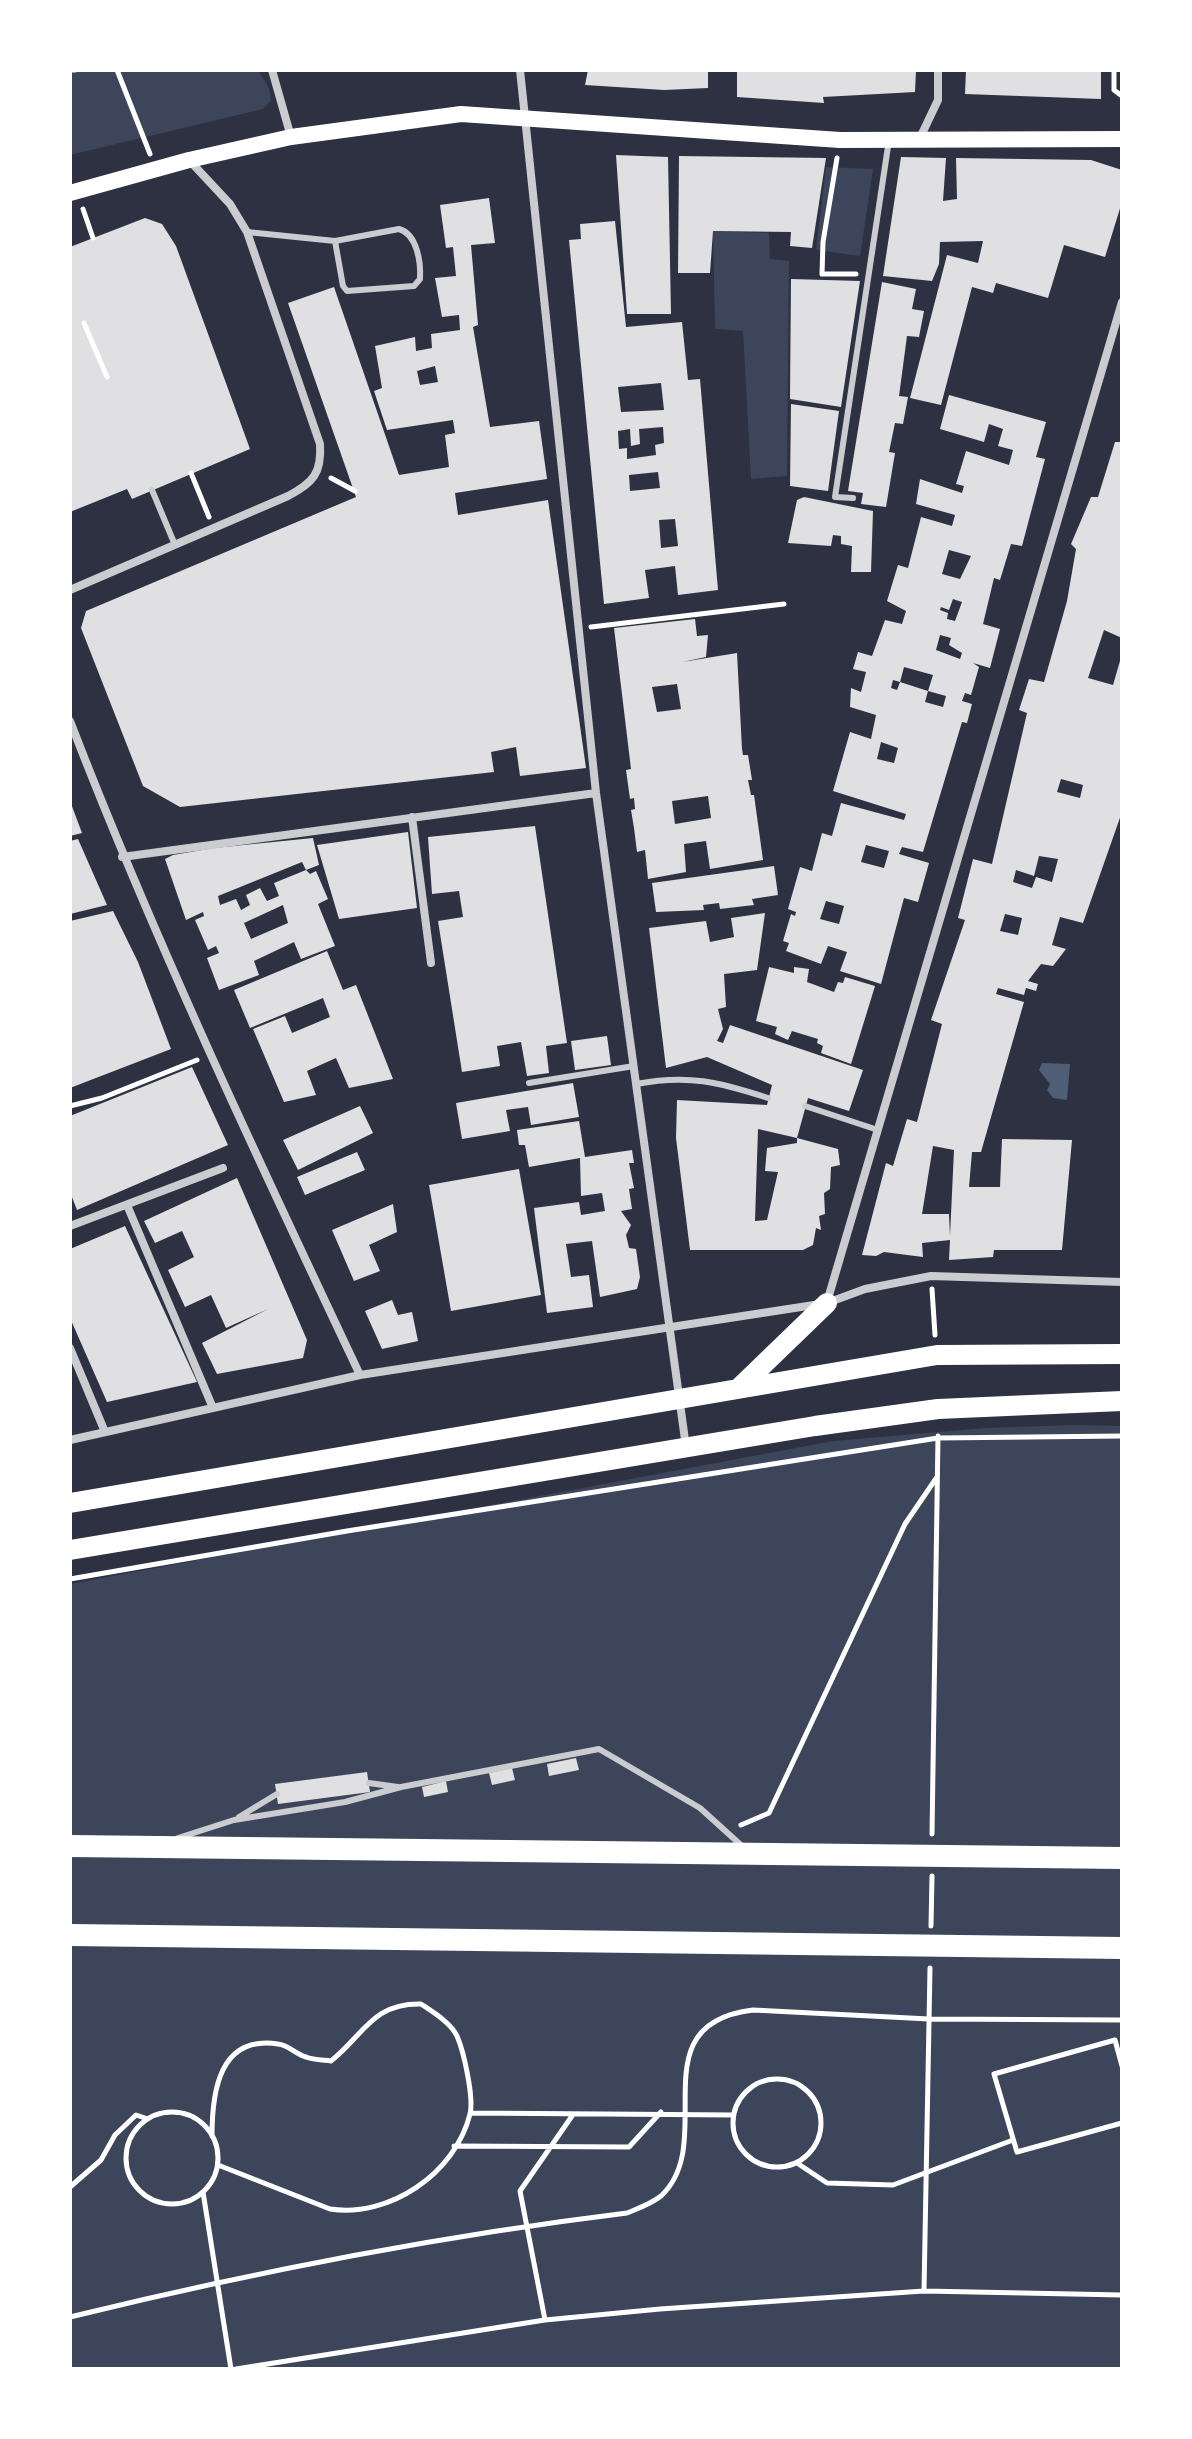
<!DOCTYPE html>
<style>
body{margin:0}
#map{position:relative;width:1192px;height:2439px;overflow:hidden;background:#2d3142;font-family:"Roboto Condensed",sans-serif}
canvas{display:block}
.frame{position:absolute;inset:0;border:72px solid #fff;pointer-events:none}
</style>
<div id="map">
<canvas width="1192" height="2439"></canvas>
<div class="frame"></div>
</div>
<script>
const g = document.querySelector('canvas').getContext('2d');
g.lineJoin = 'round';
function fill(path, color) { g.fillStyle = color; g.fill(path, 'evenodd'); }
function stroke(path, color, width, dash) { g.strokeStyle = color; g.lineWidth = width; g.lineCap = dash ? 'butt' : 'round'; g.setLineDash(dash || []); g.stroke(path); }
fill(new Path2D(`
 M 70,70 L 258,70 L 269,88 L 271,101 L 263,109 L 70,155 Z
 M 826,167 L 873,169 L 860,256 L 816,250 Z
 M 713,231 L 769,233 L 770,259 L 789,261 L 787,476 L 751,479 L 743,331 L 715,329 Z
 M 1074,1425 L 1122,1426 L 1122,2369 L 70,2369 L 70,1584 L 833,1441 L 985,1428 Z`), '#3c4559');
fill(new Path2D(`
 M 1042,1063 L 1070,1064 L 1067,1100 L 1053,1098 L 1047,1090 L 1050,1084 L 1039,1070 Z`), '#4f5d75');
fill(new Path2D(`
 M 588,70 L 708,70 L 708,88 L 664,90 L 585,85 Z
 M 737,70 L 916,70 L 915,92 L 823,97 L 824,103 L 737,97 Z
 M 966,70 L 1101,70 L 1101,99 L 965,94 Z
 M 616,155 L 668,157 L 671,314 L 627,314 Z
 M 679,156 L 826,158 L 812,248 L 790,246 L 791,232 L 713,231 L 710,273 L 678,273 Z
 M 901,157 L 946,158 L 943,201 L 957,199 L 956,158 L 1091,160 L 1122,170 L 1122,202 L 1105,257 L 1064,245 L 1048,298 L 996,283 L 993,293 L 972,287 L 941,405 L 910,398 L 947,255 L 978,263 L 983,241 L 940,242 L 939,264 L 932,281 L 883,276 Z
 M 489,198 L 495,243 L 471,245 L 478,325 L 473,327 L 490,427 L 539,421 L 547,479 L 455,493 L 458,515 L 548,500 L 586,768 L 520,776 L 516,747 L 491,752 L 494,772 L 180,807 L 143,786 L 81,628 L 86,611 L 356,497 L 288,303 L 334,287 L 399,475 L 449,467 L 445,435 L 455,433 L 453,420 L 387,430 L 374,391 L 382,388 L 375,346 L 415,337 L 416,351 L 432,348 L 431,334 L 460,330 L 459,315 L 442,317 L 435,278 L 456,276 L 453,247 L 446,248 L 440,205 ZM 435,366 L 438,382 L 420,385 L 417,371 Z
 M 145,218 L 162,224 L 176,246 L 250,449 L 132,499 L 127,489 L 70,512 L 70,247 Z
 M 615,221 L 626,327 L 682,322 L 688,380 L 700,379 L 718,590 L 678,595 L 675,566 L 645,570 L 649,598 L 604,604 L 569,240 L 581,239 L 580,224 ZM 661,383 L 664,410 L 621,412 L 618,387 ZM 663,427 L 664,443 L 655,445 L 656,455 L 627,459 L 627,448 L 619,449 L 618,431 L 630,429 L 631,446 L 640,444 L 639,429 ZM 658,472 L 660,488 L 630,491 L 629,475 ZM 675,519 L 678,546 L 661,548 L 659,520 Z
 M 791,279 L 860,281 L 841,407 L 790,399 Z
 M 882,282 L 916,289 L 912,309 L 924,311 L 919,337 L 907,336 L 899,396 L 908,397 L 903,424 L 895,423 L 889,452 L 895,453 L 886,507 L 861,504 L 863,493 L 848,491 Z
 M 949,395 L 1046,422 L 1036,457 L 1045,459 L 1022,546 L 1011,544 L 1000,580 L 994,578 L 983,624 L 1000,629 L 990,668 L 973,663 L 979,667 L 971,695 L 965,693 L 962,701 L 972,704 L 967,723 L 962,722 L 923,852 L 902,847 L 899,854 L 929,863 L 918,902 L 904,898 L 881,984 L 840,971 L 847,952 L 828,946 L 821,964 L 786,951 L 789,943 L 783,941 L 791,914 L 795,916 L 796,912 L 788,909 L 800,867 L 812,871 L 822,833 L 832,836 L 841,803 L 904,820 L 906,814 L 833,791 L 850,732 L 871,739 L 876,715 L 850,707 L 851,688 L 861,692 L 866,672 L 853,669 L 858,652 L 872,656 L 885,620 L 902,624 L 906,611 L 887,601 L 898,565 L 908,568 L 921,517 L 952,526 L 955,515 L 916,504 L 920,479 L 962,493 L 964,486 L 956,484 L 966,451 L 1009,465 L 1013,450 L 998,446 L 1003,429 L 989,424 L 984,442 L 940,429 ZM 949,550 L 971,556 L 960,579 L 942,574 ZM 953,599 L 962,602 L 955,621 L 947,619 L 948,613 L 940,610 L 941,607 L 949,610 ZM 940,635 L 951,638 L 949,645 L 962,653 L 960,659 L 936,650 ZM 904,667 L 933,675 L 928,691 L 946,696 L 943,707 L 925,702 L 928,691 L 900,682 L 897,690 L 891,688 L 893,680 L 900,682 ZM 881,742 L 898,748 L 894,763 L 877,759 ZM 866,845 L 889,851 L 884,868 L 861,862 ZM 826,901 L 844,906 L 839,924 L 820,919 Z
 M 791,404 L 839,411 L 828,491 L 790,486 Z
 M 1115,442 L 1122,442 L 1122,638 L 1104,630 L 1088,678 L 1113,685 L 1122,654 L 1122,812 L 1083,923 L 1060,917 L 1052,945 L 1066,949 L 1053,966 L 1041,964 L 1028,981 L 1038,984 L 1036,991 L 1026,988 L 1024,995 L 998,988 L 996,994 L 1024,1002 L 981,1152 L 972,1152 L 969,1187 L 1000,1187 L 1002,1139 L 1072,1140 L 1062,1250 L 994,1250 L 993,1257 L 949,1260 L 950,1240 L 922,1243 L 923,1257 L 884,1252 L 876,1256 L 862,1255 L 886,1163 L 893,1166 L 907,1119 L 917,1122 L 942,1024 L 931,1020 L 965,920 L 958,918 L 973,859 L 992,864 L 1027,713 L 1019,710 L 1029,679 L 1044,682 L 1067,601 L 1076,549 L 1071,544 L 1091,497 L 1098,497 ZM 1061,779 L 1083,785 L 1080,798 L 1057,792 ZM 1039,856 L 1058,859 L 1052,882 L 1036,877 L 1032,888 L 1013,882 L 1016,870 L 1034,876 ZM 1005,914 L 1022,918 L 1018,935 L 1000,931 ZM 933,1146 L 954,1150 L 950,1236 L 949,1214 L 922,1214 Z
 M 804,497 L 873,511 L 871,572 L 851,572 L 852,546 L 841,544 L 841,536 L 833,535 L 831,546 L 788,543 L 797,500 Z
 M 695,619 L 697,636 L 708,635 L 706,657 L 682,662 L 737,653 L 742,749 L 743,755 L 748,755 L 752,780 L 748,780 L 751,795 L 754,795 L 763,860 L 710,869 L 706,841 L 684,844 L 686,872 L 648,879 L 645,850 L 637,852 L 634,828 L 631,810 L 635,809 L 634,798 L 630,799 L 626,770 L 631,769 L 614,628 ZM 677,684 L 681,709 L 657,712 L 652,687 ZM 708,796 L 711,818 L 675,824 L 672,801 Z
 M 70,801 L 82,833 L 70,836 Z
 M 535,826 L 567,1043 L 546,1046 L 549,1073 L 527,1076 L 521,1042 L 497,1046 L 500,1066 L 462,1072 L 438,921 L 463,917 L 459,891 L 432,894 L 428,837 Z
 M 408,832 L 417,908 L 339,919 L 317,845 Z
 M 313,838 L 319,865 L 306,870 L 302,862 L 218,896 L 220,905 L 236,899 L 241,910 L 250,905 L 246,895 L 260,888 L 267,901 L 279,896 L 274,883 L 306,870 L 310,874 L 316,871 L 328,899 L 318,904 L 335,946 L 301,959 L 294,942 L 254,961 L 259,975 L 219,990 L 207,958 L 219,953 L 216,946 L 208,950 L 195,920 L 204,916 L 203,912 L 186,920 L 165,859 L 173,855 L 214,848 ZM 283,905 L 288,923 L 251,939 L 244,923 Z
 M 78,839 L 107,905 L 70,914 L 70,841 Z
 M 774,866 L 778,895 L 752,899 L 754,905 L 720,909 L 719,903 L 703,905 L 704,910 L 656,912 L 652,883 Z
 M 113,911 L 138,962 L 171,1049 L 70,1088 L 70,921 Z
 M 765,913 L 757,970 L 724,974 L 726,1007 L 718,1009 L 723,1029 L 717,1041 L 723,1043 L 730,1025 L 863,1070 L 849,1111 L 808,1098 L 797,1138 L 758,1129 L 755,1221 L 767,1220 L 778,1172 L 765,1171 L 767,1148 L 797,1143 L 797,1138 L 838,1149 L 840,1165 L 831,1167 L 830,1189 L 824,1193 L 825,1214 L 819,1216 L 821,1230 L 816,1228 L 813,1245 L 803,1250 L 690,1250 L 676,1138 L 677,1100 L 767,1105 L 772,1085 L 707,1057 L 666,1068 L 649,928 L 706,921 L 710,942 L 734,937 L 731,918 Z
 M 327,951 L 343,990 L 356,985 L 393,1079 L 349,1088 L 336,1058 L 307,1071 L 316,1095 L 284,1102 L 253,1029 L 285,1016 L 292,1033 L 330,1017 L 323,998 L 250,1028 L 234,990 Z
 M 769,967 L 794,973 L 794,967 L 809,969 L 807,982 L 834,992 L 838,982 L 843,983 L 845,977 L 875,986 L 851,1064 L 821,1053 L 823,1046 L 817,1043 L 818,1039 L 792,1031 L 788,1040 L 775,1034 L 777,1027 L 756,1021 Z
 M 607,1036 L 611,1065 L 575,1070 L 571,1041 Z
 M 192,1067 L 228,1145 L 77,1210 L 70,1192 L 70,1116 Z
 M 573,1083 L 579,1117 L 531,1125 L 528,1107 L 506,1110 L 510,1131 L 462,1139 L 456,1103 Z
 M 360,1106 L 373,1133 L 298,1170 L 283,1140 Z
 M 579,1121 L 585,1157 L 632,1150 L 634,1163 L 629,1163 L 634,1188 L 629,1189 L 632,1209 L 621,1211 L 631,1225 L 626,1235 L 629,1248 L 636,1249 L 640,1277 L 637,1289 L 600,1297 L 592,1241 L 566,1244 L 571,1277 L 589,1275 L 593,1307 L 547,1313 L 534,1208 L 579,1202 L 581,1215 L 605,1211 L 602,1193 L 581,1196 L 580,1158 L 529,1167 L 525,1145 L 519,1145 L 517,1130 Z
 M 357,1152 L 365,1170 L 305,1195 L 297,1177 Z
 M 519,1169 L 541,1295 L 451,1311 L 429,1185 Z
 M 237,1178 L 307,1340 L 303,1358 L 217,1374 L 202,1343 L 268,1309 L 226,1328 L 211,1295 L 185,1307 L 168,1270 L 194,1257 L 182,1231 L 155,1243 L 144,1221 Z
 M 393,1204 L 397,1232 L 369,1245 L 380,1271 L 354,1281 L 332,1230 Z
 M 125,1226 L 197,1382 L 107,1402 L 70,1318 L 70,1249 Z
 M 392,1300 L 398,1315 L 412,1312 L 418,1341 L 382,1349 L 365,1311 Z
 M 576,1758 L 579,1770 L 549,1776 L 547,1764 Z
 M 512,1768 L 515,1780 L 492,1785 L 489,1773 Z
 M 367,1772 L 370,1792 L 278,1804 L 275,1784 Z
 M 446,1781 L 448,1792 L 424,1797 L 422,1787 Z`), '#e0e0e3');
stroke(new Path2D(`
 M 70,70 L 75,70
 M 117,70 L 150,154
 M 1114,70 L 1114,90 L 1122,96
 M 837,158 L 823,242 L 822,274 L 856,274
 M 83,209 L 93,238
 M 84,323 L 107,377
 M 191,473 L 209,517
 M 331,478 L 355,491
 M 591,627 L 784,604
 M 70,1106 L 102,1098 L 197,1060
 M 932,1289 L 935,1335
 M 70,1579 L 347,1531 L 938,1438 L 1122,1436
 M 741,1825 L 769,1813 L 905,1524 L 937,1477
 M 932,1834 L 938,1436
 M 931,1926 L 932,1876
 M 1122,2066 L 1115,2040 L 994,2074 L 1017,2152 L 1122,2123
 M733 2123a44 44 0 1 1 88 0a44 44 0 1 1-88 0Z
 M126 2158a46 46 0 1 1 92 0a46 46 0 1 1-92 0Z
 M 470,2113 L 734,2115
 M 212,2136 C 212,2092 219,2035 278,2044 C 288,2045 296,2054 306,2057 C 313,2060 323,2060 331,2061 C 364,2035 372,2003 421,2004 C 433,2012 451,2023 457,2036 C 464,2052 474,2098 470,2114 C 455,2174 389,2218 330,2209 L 218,2165
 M 454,2146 L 629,2147 L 661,2112
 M 797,2163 L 827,2183 L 893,2185 L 1013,2140
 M 70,2187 L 101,2160 L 115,2135 L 136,2115 L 148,2119
 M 203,2192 L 231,2369
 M 924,2291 L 930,1968
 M 70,2317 C 254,2272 439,2236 627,2213 C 639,2208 651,2204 661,2196 C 720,2141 636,2024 753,2010 L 929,2019 L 1122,2020
 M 545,2320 L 520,2191 L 572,2116
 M 236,2369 L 545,2320 L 660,2309 L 924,2291 L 1122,2295`), '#fff', 5);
stroke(new Path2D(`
 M 247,232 L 335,241 L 399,229 C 417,234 421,262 420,279 L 414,286 L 347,291 L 343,286 L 335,241
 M 152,490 L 175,545
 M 853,498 L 835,497 L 889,140
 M 529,1083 L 634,1066
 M 636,1084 C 688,1074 719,1082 768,1098
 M 805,1106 L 878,1130
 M 369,1783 L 398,1787
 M 239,1817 L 277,1794
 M 178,1838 L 234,1820 L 345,1802 L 401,1787 L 599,1749 L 700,1808 L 742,1846`), '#caccd0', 6);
stroke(new Path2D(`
 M 272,70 L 291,137
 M 520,70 L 596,793 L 686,1447
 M 919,140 L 938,100 L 938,70
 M 70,590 L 288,496 C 313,483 322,473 320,444 L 247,232 L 230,204 L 189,160
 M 70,721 C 156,944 258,1159 360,1375
 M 412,817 L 431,963
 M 122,857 L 596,793
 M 127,1205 L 213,1408
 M 70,1226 L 223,1168
 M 827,1302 L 1122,302
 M 70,1348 L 105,1432
 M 70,1440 L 360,1375 L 827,1303 L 865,1289 L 931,1276 L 1122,1282`), '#caccd0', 8);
stroke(new Path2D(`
 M 70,193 L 189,160 L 291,137 L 461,114 L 840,140 L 1122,139`), '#fff', 16);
stroke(new Path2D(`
 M 739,1388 L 827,1303
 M 70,1503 L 937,1355 L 1122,1354
 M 70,1550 L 815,1426 L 938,1409 L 1122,1401`), '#fff', 20);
stroke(new Path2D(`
 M 70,1846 L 1122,1858
 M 70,1935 L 1122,1948`), '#fff', 22);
</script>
